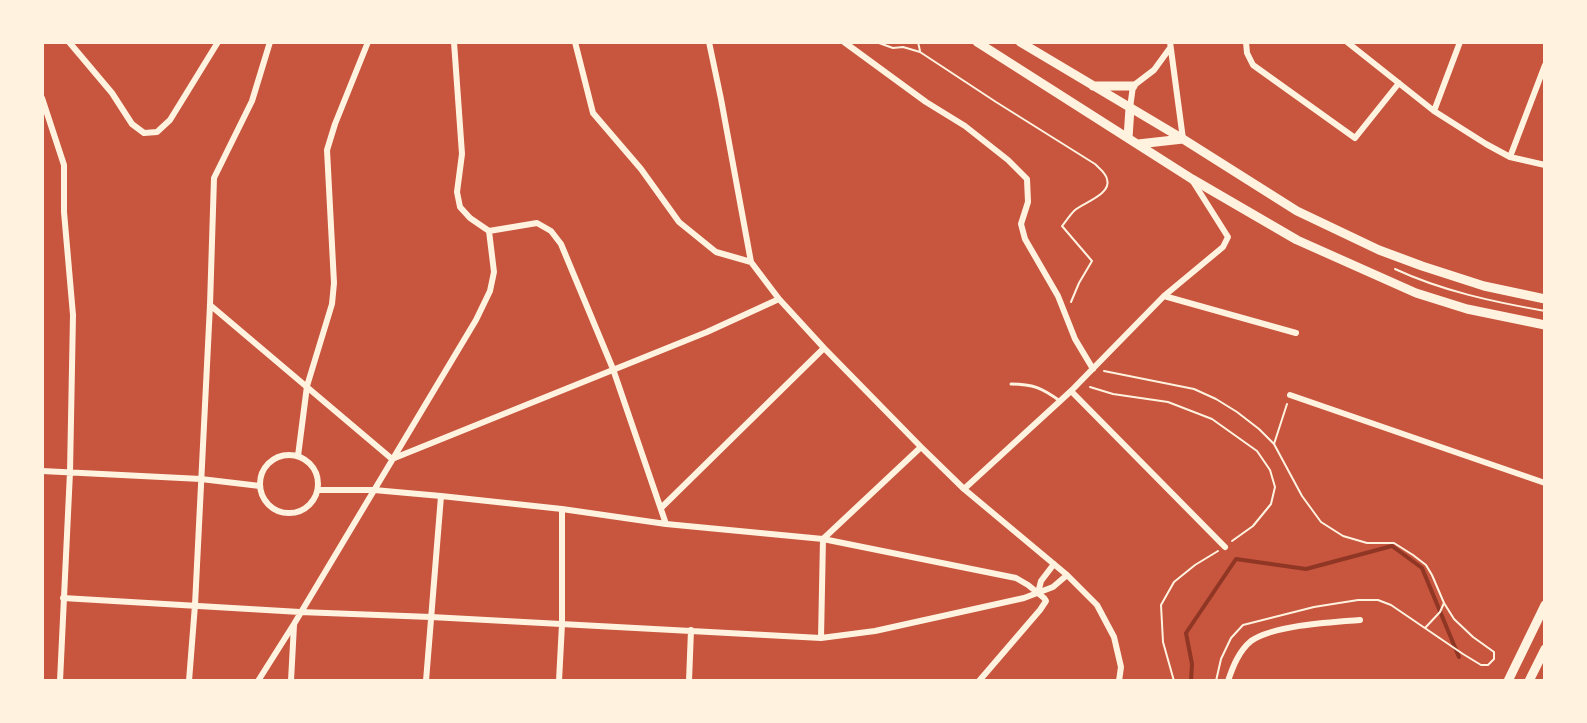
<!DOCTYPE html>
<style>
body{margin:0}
#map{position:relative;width:1587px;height:723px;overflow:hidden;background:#c8553d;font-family:Lora,serif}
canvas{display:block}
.frame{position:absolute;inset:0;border:44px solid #fff3e0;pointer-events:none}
</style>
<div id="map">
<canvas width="1587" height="723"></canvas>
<div class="frame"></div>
</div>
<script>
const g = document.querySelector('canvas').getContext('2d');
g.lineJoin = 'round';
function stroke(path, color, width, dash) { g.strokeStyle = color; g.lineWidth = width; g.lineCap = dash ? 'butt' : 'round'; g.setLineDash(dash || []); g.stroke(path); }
stroke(new Path2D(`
 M 1191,681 L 1192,664 L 1186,633 L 1236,559 L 1306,569 L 1392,546 L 1422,568 L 1459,657`), '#8f3625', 4);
stroke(new Path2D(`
 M 918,42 L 920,51
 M 879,43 L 893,48 L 903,47 L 920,52 L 996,102 L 1095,164 C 1099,168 1106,173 1107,179 C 1112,195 1082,203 1074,211 C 1070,215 1066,221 1062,226 L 1092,261 L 1079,283 L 1071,302
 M 1395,269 C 1442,291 1494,302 1545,311
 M 1104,371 L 1194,389 L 1216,399 L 1237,412 L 1259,429 L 1274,444 L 1302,496 L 1321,522 L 1343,536 L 1367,543 L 1394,543 L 1413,555 L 1426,565 L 1432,575 L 1444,603 L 1454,619 L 1473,637 L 1494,652 L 1494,659 L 1488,665 L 1481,665 L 1463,654 L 1391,605 L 1378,600 L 1358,600 L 1314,607 L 1243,625 L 1231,638 L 1221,659 L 1216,681
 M 1090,387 L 1113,394 L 1168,402 L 1212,419 L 1257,451 L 1270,470 L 1275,487 L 1271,504 L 1253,526 L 1232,541
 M 1274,444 L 1287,404
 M 1425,628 L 1440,612 L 1444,603
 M 1174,681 L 1163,642 L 1161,605 L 1174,582 L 1195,565 L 1218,551`), '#fff3e0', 2);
stroke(new Path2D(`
 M 1011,384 C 1033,384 1042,388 1060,401`), '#fff3e0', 3);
stroke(new Path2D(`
 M 69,42 L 112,93 L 132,124 L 144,133 L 157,132 L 170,120 L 218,42
 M 575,42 L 593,113 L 641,169 L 679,222 L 716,252 L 751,262
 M 709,42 L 721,99 L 751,262 L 779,299 L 824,348 L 921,447 L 964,489 L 1067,575 L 1097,605 L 1114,637 L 1121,667 L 1119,681
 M 844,42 L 926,102 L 965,126 L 1008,160 L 1027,179 L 1028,202 L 1021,224 L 1025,239 L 1058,296 L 1075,339 L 1093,369
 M 1170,42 L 1183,139
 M 1246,42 L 1247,53 L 1253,65 L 1355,138 L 1399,83
 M 1347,42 L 1434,111 L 1486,144 L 1510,157 L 1545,165
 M 42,98 L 64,165 L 64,212 L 73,315 L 70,472 L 60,681
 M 1130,108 L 1133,86 L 1154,70 L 1170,48
 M 1434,111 L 1460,42
 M 1510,157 L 1545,65
 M 489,231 L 537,223 L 551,231 L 561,244 L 613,369 L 666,524
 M 1164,296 L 1296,333
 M 210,305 L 392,459 L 707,332 L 779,299
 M 1071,391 L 1225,547
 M 1290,395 L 1545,483
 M260 484a29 29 0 1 1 58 0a29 29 0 1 1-58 0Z
 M 298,456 L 307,386 L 332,304 L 334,283 L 327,150 L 335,124 L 368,42
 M 42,471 L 201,479 L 260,486
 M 964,489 L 1071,391 L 1164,296 L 1223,247 L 1228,237 L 1192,180
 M 318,490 L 374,490 L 441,496 L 562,509 L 666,524 L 823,539 L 1016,578 L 1028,585 L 1044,598 L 1046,601 L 1040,610 L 979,681
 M 661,508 L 824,348
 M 1038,593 L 1041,581 L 1054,564
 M 63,598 L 300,612 L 431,617 L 821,638 L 875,631 L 1024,598 L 1053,587 L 1067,575
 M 821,638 L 823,539 L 921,447
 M 189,681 L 195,605 L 210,305 L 214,178 L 252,101 L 270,42
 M 258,681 L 294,624 L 476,320 L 490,291 L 494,272 L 489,231 L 470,218 L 460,207 L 457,192 L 462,154 L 454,42
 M 291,681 L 294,625
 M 426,681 L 441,496
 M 559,681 L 562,624 L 562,509
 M 689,681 L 691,630
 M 1228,681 C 1233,666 1239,651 1251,641 C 1274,625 1332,622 1360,620`), '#fff3e0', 6);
stroke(new Path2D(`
 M 977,42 L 1192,179 L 1297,240 L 1416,293 L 1467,309 L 1545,325
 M 1020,42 L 1183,139 L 1297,211 L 1379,250 L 1422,266 L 1484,286 L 1545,299
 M 1093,86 L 1133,86
 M 1128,138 L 1130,108
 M 1138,144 L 1183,139
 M 1508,681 L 1545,605
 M 1529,681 L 1545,649`), '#fff3e0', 9);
</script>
